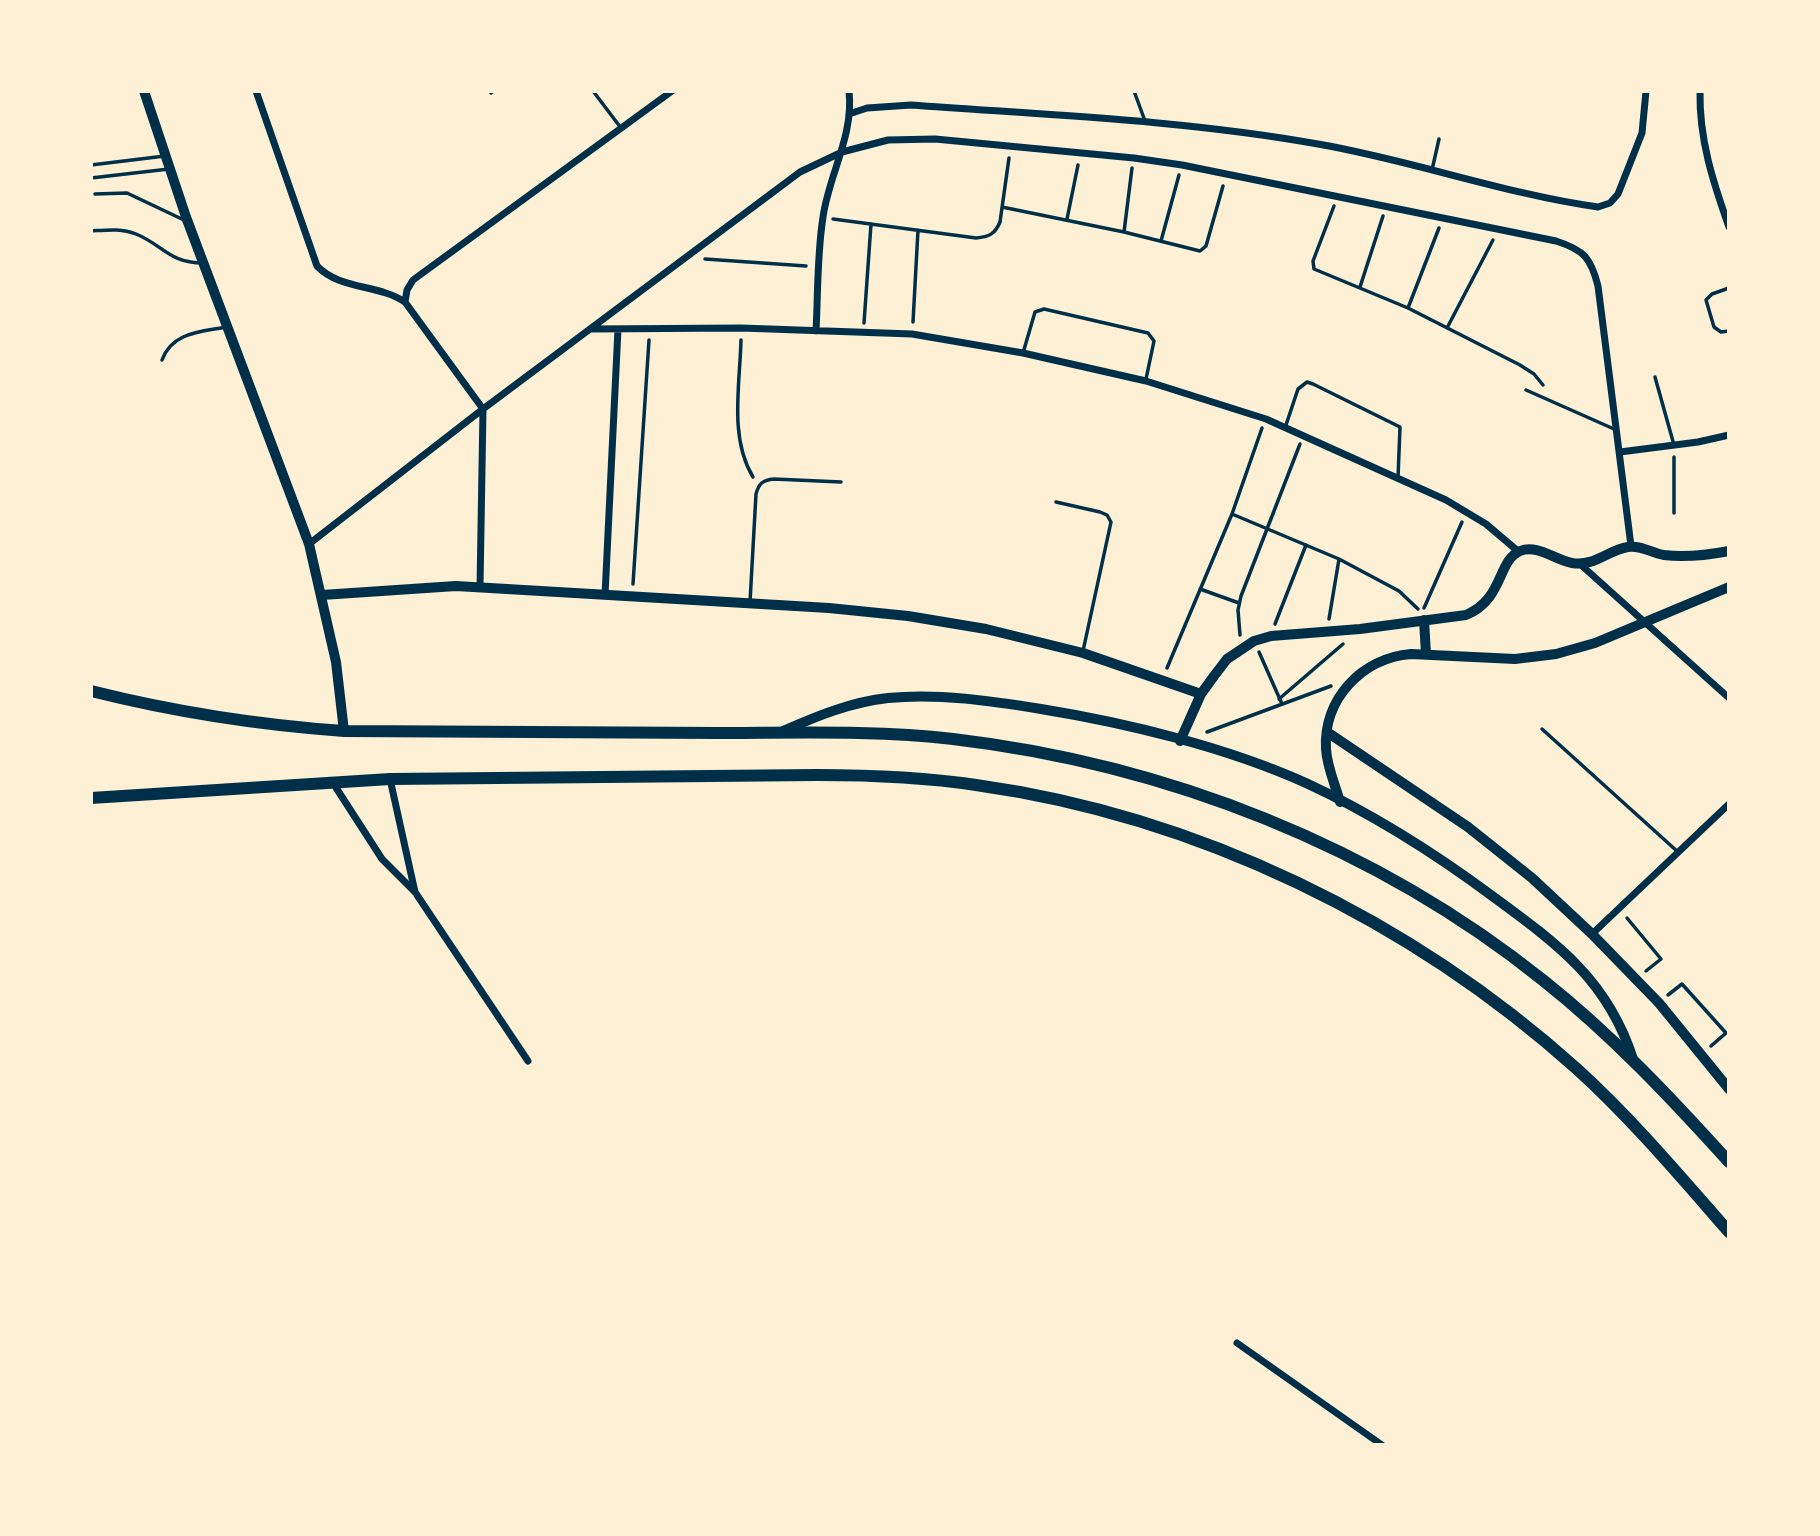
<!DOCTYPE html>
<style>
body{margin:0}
#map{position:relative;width:1820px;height:1536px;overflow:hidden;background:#fdf0d5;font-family:"Fira Sans",sans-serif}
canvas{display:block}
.frame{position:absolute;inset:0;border:93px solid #fdf0d5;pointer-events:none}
</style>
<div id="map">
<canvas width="1820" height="1536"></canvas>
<div class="frame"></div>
</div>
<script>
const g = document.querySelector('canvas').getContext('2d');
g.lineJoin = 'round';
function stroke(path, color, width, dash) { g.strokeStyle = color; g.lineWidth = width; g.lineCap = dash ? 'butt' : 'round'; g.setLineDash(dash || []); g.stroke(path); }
stroke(new Path2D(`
 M 1334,206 L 1313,261 L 1314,269 L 1408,308 L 1520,365 L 1534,374 L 1543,385
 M 1002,207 L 1124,232 L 1200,251 L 1206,246 L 1223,186
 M 833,219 L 976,238 C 989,237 995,234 1000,222 L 1009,158
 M 1067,219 L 1078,165
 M 1124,232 L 1132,168
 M 1161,241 L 1179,175
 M 705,259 L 806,266
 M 1360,287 L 1383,216
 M 1408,308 L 1439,228
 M 913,322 L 918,230
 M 864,323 L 871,224
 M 1447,328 L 1493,240
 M 741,340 C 740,384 729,438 753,477
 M 1674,457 L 1674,513
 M 1232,514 L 1339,559 L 1399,591 L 1418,609
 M 633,584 L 649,340
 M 1200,589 L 1239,603
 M 1424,608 L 1462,522
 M 1329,619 L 1339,559
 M 1275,624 L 1306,545
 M 1240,635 L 1238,610 L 1241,596 L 1300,444
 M 1259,652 L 1282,704
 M 1167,668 L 1232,514 L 1262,428
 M 1279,699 L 1343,644
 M 1207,732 L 1331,686
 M 1627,918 L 1661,959 L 1646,971
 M 1668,995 L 1682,984 L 1726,1033 L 1711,1046`), '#003049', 3.5);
stroke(new Path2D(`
 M 593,91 L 621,128
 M 1134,91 L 1145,121
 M 491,93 L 493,91
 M 91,165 L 165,156
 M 1432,170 L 1439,139
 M 91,178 L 169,169
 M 95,194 L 127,193 L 186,221
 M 91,231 C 107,230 121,228 136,234 C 163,245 169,263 203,263
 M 1729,288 L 1712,294 L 1706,300 L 1714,327 L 1721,332 L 1729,331
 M 1023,353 L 1035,312 L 1044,309 L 1148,333 L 1154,341 L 1146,379
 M 162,360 C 172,332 201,332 226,327
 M 1655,377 L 1674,445
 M 1526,390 L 1614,429
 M 1285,428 L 1298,389 L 1307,382 L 1313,384 L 1400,427 L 1398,478
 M 1056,502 L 1100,512 L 1107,515 L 1111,522 L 1083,651
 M 750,602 L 756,494 C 759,483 763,480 774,479 L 841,482
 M 1542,729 L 1678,852`), '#003049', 3.5);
stroke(new Path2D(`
 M 256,91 L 317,266 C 340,290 378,284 405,302 L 483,409 L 480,587
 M 1700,91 C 1699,139 1713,182 1729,227
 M 849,114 L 867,108 L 911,105 C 1047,115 1184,120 1318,144 C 1411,160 1505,194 1598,207 L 1610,203 L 1618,194 L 1642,133 L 1646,91
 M 405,302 L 407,290 L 413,280 L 672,91
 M 591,329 L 741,328 L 912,334 L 1023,353 L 1146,381 L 1266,419 L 1446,500 L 1486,524 L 1519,552
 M 816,331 C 818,294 817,255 823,217 C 829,174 854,136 849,91
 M 1620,452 L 1698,442 L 1729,435
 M 309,544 L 483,409 L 800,172 L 842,152 L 888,140 L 935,139 L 1134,158 L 1182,165 L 1556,241 C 1584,250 1591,258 1598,286 L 1631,546
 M 1580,564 L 1729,698
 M 605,595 L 618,329
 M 390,779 L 415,892
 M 333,783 L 382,859 L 415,892 L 528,1061
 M 1592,934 L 1729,804
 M 1237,1343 L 1382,1445`), '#003049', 7);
stroke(new Path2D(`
 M 144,91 L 186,217 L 309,544 L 336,662 L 344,731
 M 322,595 L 456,586 L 829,608 L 908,616 L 986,629 L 1083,653 L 1201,694
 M 1424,620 L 1426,654
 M 783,731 C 817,716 851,702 888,698 C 938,693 992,701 1041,709 C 1127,723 1226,747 1306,783 C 1373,814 1436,854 1495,898 C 1559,945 1608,981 1633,1059
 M 1327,732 L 1468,827 L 1532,878 L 1592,934 L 1659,1003 L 1729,1089
 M 1180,741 L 1201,694 L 1214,676 L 1227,659 L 1254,641 L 1271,636 L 1360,629 L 1466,615 C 1504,599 1497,561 1520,551 C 1537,544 1555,560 1572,563 C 1594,567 1608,550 1628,547 C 1641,545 1652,553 1664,555 C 1686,558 1708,555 1729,551
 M 1340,802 C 1335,784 1327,767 1326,749 C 1323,699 1362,658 1411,654 L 1515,659 L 1556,654 L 1595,643 L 1729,587`), '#003049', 10);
stroke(new Path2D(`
 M 91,691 C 175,712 258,725 344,731 C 468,732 593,732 717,733 C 795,733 875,730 953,739 C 1166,764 1376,846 1544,981 C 1612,1035 1671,1098 1729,1162
 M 91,798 L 390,779 L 817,775 C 870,775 923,777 976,785 C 1198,816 1411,920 1577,1069 C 1632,1119 1680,1176 1729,1232`), '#003049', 12);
</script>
